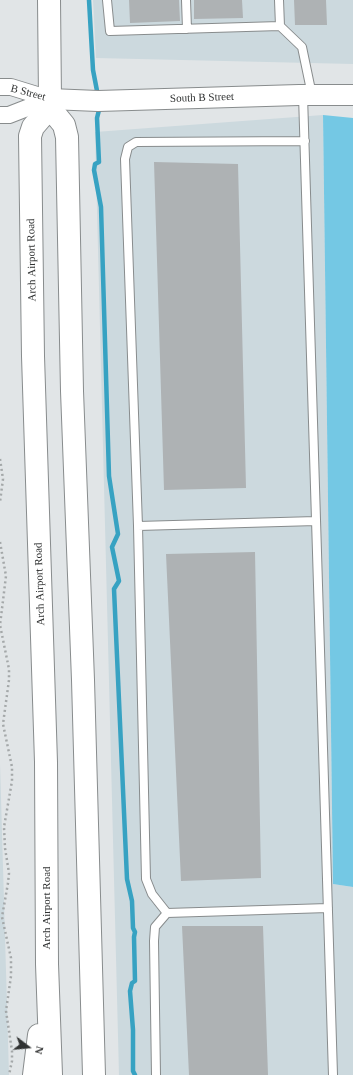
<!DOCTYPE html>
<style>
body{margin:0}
#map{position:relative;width:353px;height:1075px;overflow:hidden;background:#e1e5e7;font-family:Georgia,serif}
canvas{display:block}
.north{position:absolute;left:8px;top:1027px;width:40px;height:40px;-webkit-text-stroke:3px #fff;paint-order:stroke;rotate:106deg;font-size:11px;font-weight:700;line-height:16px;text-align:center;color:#303232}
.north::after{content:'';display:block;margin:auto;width:14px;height:18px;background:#303232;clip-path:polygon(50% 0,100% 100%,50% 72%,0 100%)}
</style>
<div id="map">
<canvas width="353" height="1075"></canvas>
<div class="north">N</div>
</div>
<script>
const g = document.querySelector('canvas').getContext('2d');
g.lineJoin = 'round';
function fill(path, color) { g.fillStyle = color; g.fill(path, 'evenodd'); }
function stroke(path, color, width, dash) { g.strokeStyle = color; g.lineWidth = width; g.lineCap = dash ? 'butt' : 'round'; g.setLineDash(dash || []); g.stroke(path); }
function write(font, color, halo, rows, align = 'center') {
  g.font = font + ' Georgia,serif'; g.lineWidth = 3; g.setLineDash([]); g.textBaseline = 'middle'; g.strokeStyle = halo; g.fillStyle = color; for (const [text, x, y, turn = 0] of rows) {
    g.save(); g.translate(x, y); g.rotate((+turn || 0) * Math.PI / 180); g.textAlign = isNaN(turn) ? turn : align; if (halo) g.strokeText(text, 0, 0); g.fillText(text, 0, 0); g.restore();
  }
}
fill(new Path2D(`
 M 93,0 L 353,0 L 353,64 L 96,58 Z
 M 323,115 L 333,884 L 353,887 L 353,1075 L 119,1075 L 95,132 Z
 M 0,763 L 9,1075 L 0,1075 Z`), '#ccd9de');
fill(new Path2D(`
 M 323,115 L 353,118 L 353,887 L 333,884 Z`), '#74c8e4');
stroke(new Path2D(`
 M 89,0 L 93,70 L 98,96
 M 100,106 L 97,118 L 99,162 L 95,164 L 94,170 L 101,207 L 109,476 L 118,534 L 112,547 L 119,581 L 114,589 L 127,879 L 132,901 L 133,928 L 135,932 L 134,937 L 135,981 L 132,983 L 130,991 L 133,1030 L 133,1071 L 135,1075`), '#37a2c2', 4.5);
fill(new Path2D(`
 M 129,0 L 179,0 L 180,21 L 130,23 Z
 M 194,0 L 242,0 L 243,18 L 194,19 Z
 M 294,0 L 326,0 L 327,25 L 295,25 Z
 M 154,162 L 238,164 L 246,488 L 164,490 Z
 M 255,552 L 261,878 L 181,881 L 166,554 Z
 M 182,926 L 263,926 L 268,1075 L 189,1075 Z`), '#aeb2b4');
const service = new Path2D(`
 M 107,0 L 110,31 L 280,26
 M 186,0 L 187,29
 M 279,0 L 280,26 L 302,47 L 312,95
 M 303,95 L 333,1075
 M 138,526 L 316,521
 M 167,913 L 328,908
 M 156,1075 L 154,941 L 155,927 L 167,913 L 152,894 L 146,879 L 138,526 L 125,159 L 128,147 L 136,142 L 305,141`);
const minor = new Path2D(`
 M 0,87 L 11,87 L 50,99
 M 0,115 L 9,115 L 50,99`);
const tertiary = new Path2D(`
 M 50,99 L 98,101 L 299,95 L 353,95`);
const primary = new Path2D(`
 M 49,0 L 50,99 L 55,114 L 64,125 L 67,137 L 72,391 L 83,680 L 94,1075
 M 50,99 L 45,113 L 33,127 L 30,136 L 33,356 L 46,762 L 47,964 L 51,1075
 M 34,1075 L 39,1035`);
stroke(service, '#888c8d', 10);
stroke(minor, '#888c8d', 18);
stroke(tertiary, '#888c8d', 22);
stroke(primary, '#888c8d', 24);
stroke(new Path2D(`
 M 0,459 L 3,479 L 0,502
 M 0,542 L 6,576 L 0,625 L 9,669 L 9,680 L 3,724 L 12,767 L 12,781 L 4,827 L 5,848 L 9,873 L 8,883 L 2,917 L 11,958 L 11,976 L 6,1011 L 12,1051 L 12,1061 L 9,1075`), '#a4a8a9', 2.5, [2, 3]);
stroke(service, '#fff', 8);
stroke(minor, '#fff', 16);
stroke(tertiary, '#fff', 20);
stroke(primary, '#fff', 22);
write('11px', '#303232', '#fff', [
 ["B Street",28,93,15],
 ["South B Street",202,98,-2],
 ["Arch Airport Road",32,260,-91],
 ["Arch Airport Road",40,584,-92],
 ["Arch Airport Road",47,908,-90]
]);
</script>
